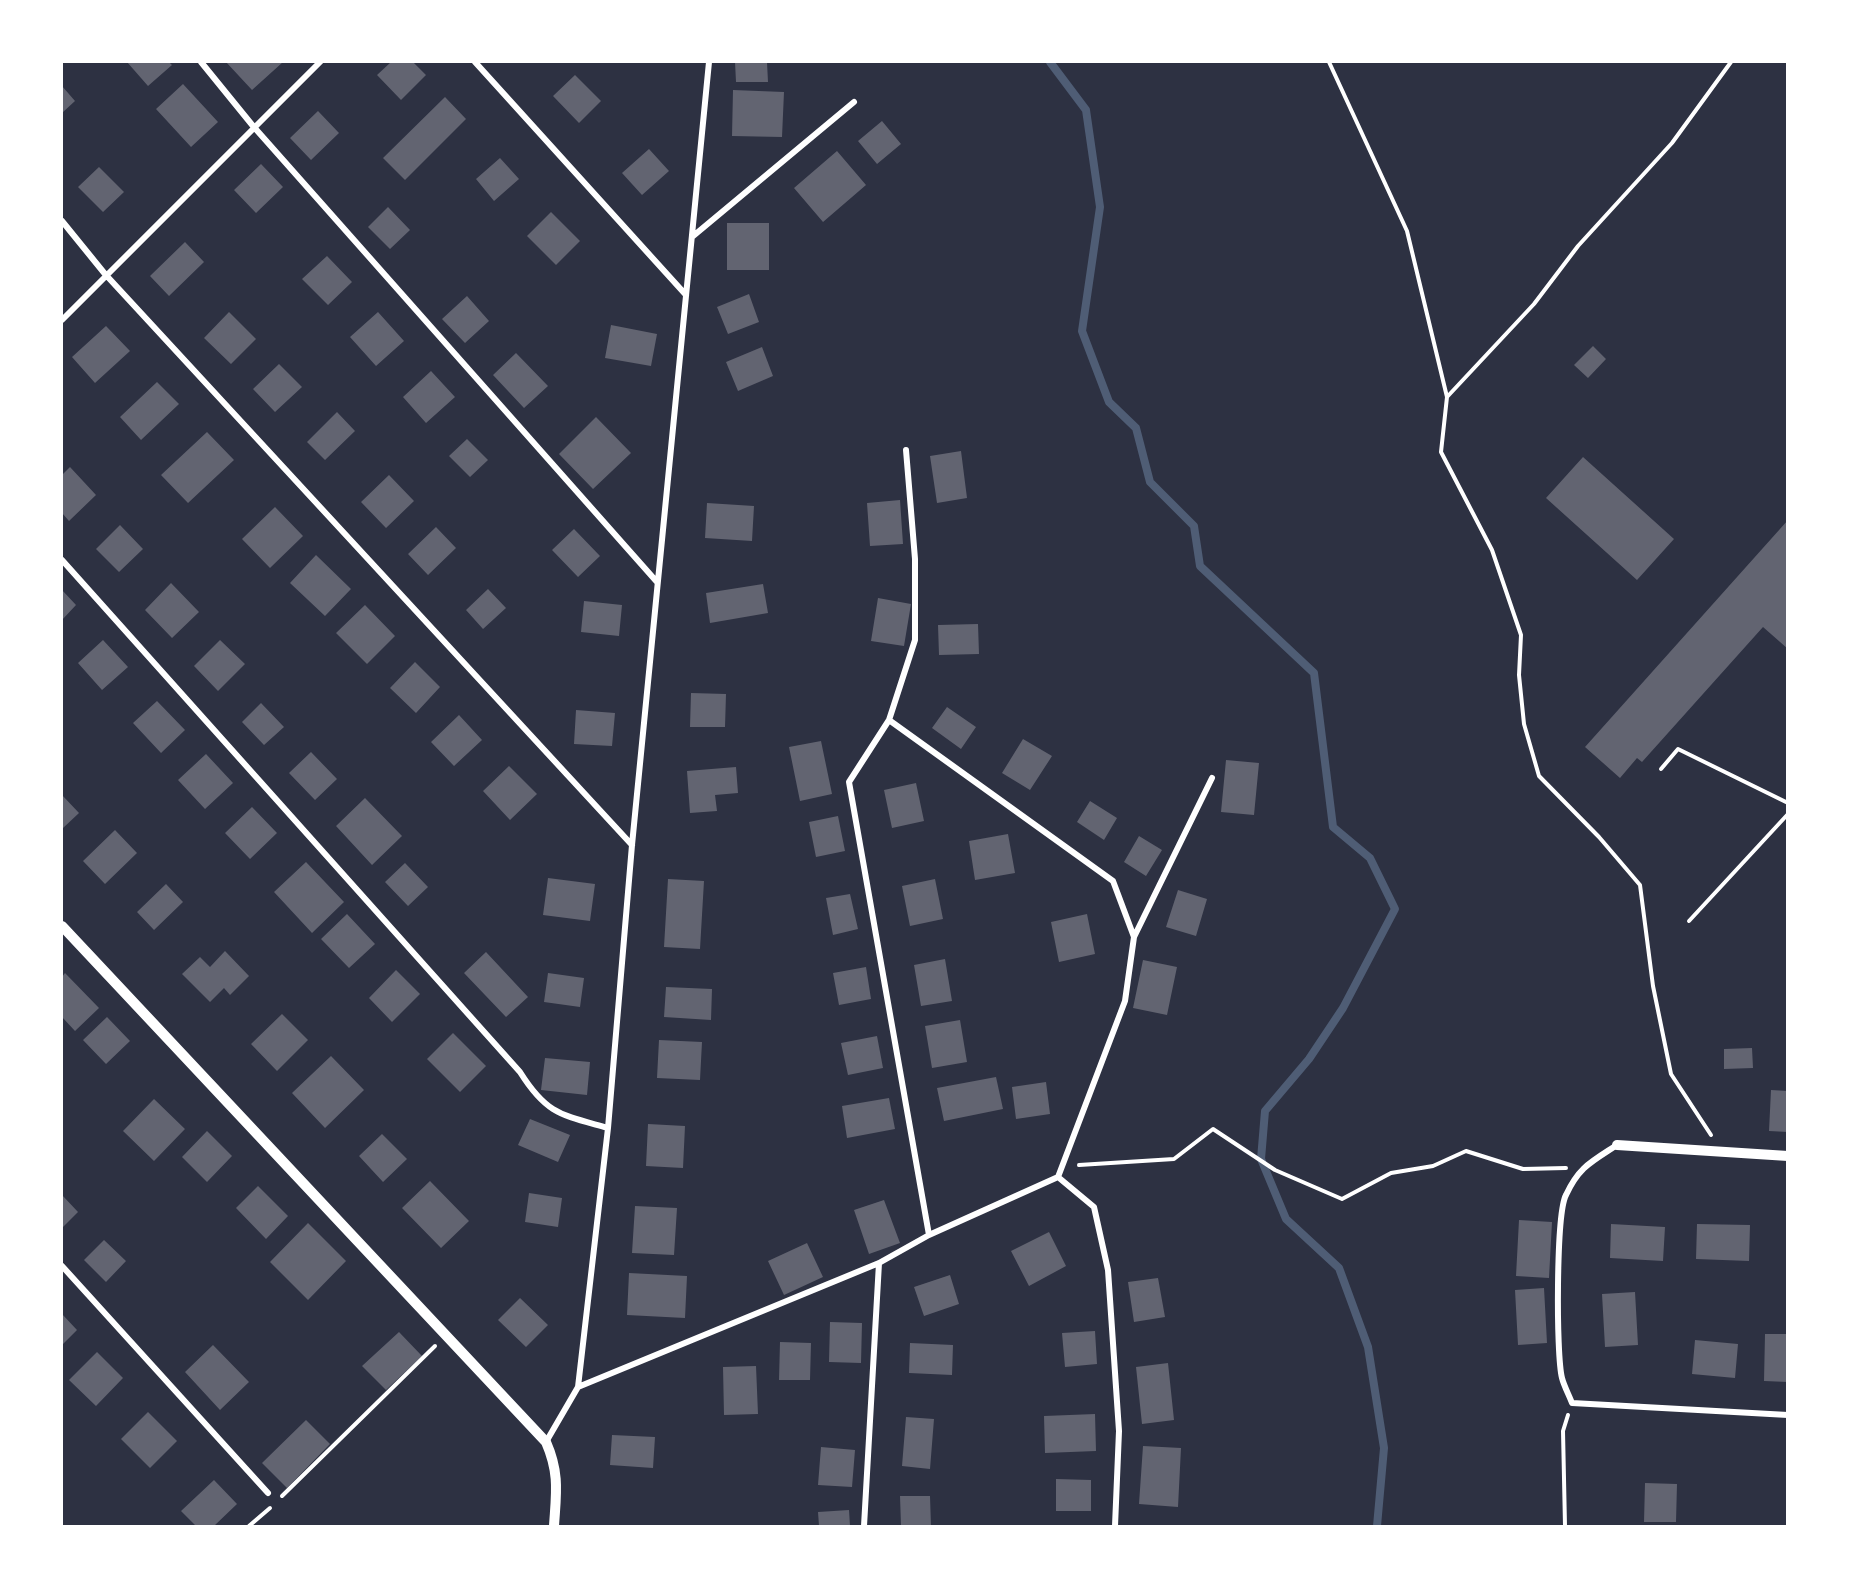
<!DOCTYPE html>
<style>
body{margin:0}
#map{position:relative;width:1849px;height:1588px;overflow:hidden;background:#2d3142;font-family:"Alegreya Sans",sans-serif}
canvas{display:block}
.frame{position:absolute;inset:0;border:63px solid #fff;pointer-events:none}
</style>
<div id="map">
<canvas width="1849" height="1588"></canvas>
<div class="frame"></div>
</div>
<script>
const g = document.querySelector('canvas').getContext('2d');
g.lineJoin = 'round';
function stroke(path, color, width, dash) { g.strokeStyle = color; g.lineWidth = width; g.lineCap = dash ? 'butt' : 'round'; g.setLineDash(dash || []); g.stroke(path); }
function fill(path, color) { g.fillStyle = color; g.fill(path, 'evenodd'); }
stroke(new Path2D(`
 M 1050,62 L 1086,110 L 1100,207 L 1082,331 L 1109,402 L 1136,428 L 1150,482 L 1194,526 L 1200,566 L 1314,673 L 1333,827 L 1370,858 L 1395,909 L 1343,1008 L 1309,1059 L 1265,1111 L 1261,1159 L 1286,1219 L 1339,1268 L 1368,1347 L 1384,1448 L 1377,1526`), '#4f5d75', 8);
fill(new Path2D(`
 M 127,62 L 169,62 L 172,65 L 148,86 Z
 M 226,62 L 283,62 L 252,90 Z
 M 391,62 L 413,62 L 426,75 L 401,100 L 377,75 Z
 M 735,62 L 767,62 L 768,82 L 736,82 Z
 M 575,75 L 601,101 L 579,123 L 553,96 Z
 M 183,84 L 218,122 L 191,147 L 156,109 Z
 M 62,86 L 75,101 L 62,113 Z
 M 733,90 L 784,92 L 782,137 L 732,136 Z
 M 445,97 L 466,119 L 405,180 L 383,158 Z
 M 318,111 L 339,133 L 311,160 L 290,138 Z
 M 882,121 L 901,144 L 877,164 L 858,141 Z
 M 649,149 L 669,171 L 642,195 L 622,173 Z
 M 837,151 L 866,185 L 823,222 L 794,188 Z
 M 500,158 L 519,179 L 494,201 L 476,179 Z
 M 261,164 L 283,187 L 256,213 L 234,190 Z
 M 99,167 L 124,192 L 103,212 L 78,187 Z
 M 388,207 L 410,230 L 390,249 L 368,227 Z
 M 551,212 L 580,241 L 556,265 L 527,236 Z
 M 727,223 L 769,223 L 769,270 L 727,270 Z
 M 185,242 L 204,262 L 169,296 L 150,276 Z
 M 327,256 L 352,282 L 328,305 L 302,279 Z
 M 749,294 L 759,322 L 728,334 L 717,307 Z
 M 467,296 L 489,321 L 465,343 L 442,319 Z
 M 229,312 L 256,339 L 231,364 L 204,338 Z
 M 378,312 L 404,341 L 376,366 L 350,337 Z
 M 611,325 L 657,334 L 651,366 L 605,358 Z
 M 106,326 L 130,351 L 95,383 L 72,357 Z
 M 1593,346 L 1606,359 L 1588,378 L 1574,365 Z
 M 762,347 L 773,376 L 738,391 L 726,362 Z
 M 516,353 L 548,386 L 524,408 L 493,375 Z
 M 279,364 L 302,387 L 275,412 L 253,389 Z
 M 431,371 L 455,397 L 426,423 L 403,397 Z
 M 157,382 L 179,404 L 141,440 L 120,417 Z
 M 337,412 L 355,431 L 325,460 L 307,442 Z
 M 596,417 L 631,453 L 593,489 L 559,454 Z
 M 207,432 L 234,460 L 188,503 L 161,475 Z
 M 467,439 L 488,460 L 470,477 L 449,456 Z
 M 961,451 L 967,498 L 937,503 L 930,456 Z
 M 1583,457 L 1674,539 L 1637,580 L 1546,498 Z
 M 70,467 L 96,495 L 69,521 L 62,513 L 62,475 Z
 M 389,475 L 414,501 L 386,528 L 361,502 Z
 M 900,500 L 903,544 L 870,546 L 867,503 Z
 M 707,503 L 754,506 L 752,541 L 705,538 Z
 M 275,507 L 303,536 L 270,568 L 242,539 Z
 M 1788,520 L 1788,649 L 1763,627 L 1642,762 L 1637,758 L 1620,778 L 1585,747 Z
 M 120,525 L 143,549 L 119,572 L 96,549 Z
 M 436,527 L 456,548 L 428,575 L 408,554 Z
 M 574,529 L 600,556 L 578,577 L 552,550 Z
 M 316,555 L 351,589 L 325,616 L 290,583 Z
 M 171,583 L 199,612 L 172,638 L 145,610 Z
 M 763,584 L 768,613 L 710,623 L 706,593 Z
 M 488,589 L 506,608 L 483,629 L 466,610 Z
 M 62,590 L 76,605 L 62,620 Z
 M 878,598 L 911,604 L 904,646 L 871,641 Z
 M 584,601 L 622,605 L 619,636 L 581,632 Z
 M 365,605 L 395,636 L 367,664 L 336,633 Z
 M 978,624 L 979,654 L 939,655 L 938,625 Z
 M 103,640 L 128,667 L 102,690 L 78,663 Z
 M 220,640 L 245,664 L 218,691 L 194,666 Z
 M 415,662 L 440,687 L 416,713 L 390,688 Z
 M 691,693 L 726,694 L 725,727 L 690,727 Z
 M 157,701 L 185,730 L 161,753 L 133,723 Z
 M 261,703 L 284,727 L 264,745 L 242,722 Z
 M 947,707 L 976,727 L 961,749 L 932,728 Z
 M 576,710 L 615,713 L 612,746 L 574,744 Z
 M 459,715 L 482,740 L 454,766 L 431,742 Z
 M 1023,739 L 1052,756 L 1030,790 L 1002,773 Z
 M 821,741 L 832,794 L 800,801 L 789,747 Z
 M 311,752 L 337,779 L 315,800 L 289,773 Z
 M 206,754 L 233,783 L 205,809 L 178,780 Z
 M 1226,760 L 1259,763 L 1254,815 L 1221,812 Z
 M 509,766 L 537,794 L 510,820 L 483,791 Z
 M 736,767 L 738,793 L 715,795 L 717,811 L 690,813 L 687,771 Z
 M 916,783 L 924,821 L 892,828 L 884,790 Z
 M 62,795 L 79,813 L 62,829 Z
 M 365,798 L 402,836 L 372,865 L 336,826 Z
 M 1090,801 L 1117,818 L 1104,840 L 1077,822 Z
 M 252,807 L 277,833 L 250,859 L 225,833 Z
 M 838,816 L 845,851 L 816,857 L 809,822 Z
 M 115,830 L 137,853 L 105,884 L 83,861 Z
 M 1008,834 L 1015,873 L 975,880 L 969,841 Z
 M 1139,836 L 1162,850 L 1146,876 L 1124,862 Z
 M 306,862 L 344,902 L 312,933 L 274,892 Z
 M 405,863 L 428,887 L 408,906 L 385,882 Z
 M 548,878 L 595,884 L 590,921 L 543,915 Z
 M 668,879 L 704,881 L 700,949 L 664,947 Z
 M 935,879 L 943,919 L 910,926 L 902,886 Z
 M 166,884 L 183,902 L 154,930 L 137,912 Z
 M 1178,890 L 1207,899 L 1196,936 L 1166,927 Z
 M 850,894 L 858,929 L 833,935 L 826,898 Z
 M 347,914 L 375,944 L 349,968 L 321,939 Z
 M 1087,914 L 1095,954 L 1059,962 L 1051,922 Z
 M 225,951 L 249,976 L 230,995 L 224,988 L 210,1002 L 182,974 L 200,957 L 210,967 Z
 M 486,952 L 528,997 L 506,1017 L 464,973 Z
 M 945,959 L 952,1001 L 921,1006 L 914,965 Z
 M 1143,960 L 1177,967 L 1167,1015 L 1133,1008 Z
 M 866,967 L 871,999 L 839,1005 L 833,973 Z
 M 396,970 L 420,994 L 392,1022 L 369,998 Z
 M 65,973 L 99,1008 L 75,1031 L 62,1017 L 62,977 Z
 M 548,973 L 584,978 L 580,1007 L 544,1002 Z
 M 666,987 L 712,989 L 711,1020 L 664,1017 Z
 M 282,1014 L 308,1040 L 277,1071 L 251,1044 Z
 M 107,1017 L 130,1041 L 106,1064 L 83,1040 Z
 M 960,1020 L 967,1062 L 932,1068 L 925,1026 Z
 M 453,1033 L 486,1066 L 460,1092 L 427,1059 Z
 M 877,1036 L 883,1068 L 848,1075 L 841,1043 Z
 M 659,1040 L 702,1042 L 700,1080 L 657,1078 Z
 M 1752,1048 L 1753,1068 L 1724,1069 L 1724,1049 Z
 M 331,1056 L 364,1090 L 325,1128 L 292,1093 Z
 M 545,1058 L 590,1062 L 587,1095 L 541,1090 Z
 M 996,1077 L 1003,1109 L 944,1121 L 937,1088 Z
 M 1046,1082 L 1050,1114 L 1016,1119 L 1012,1087 Z
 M 1771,1090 L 1788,1091 L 1788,1132 L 1769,1131 Z
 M 889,1098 L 895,1129 L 847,1138 L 842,1106 Z
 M 154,1099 L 185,1129 L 154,1161 L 123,1131 Z
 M 530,1119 L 570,1135 L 558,1162 L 518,1145 Z
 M 648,1124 L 685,1126 L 683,1168 L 646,1166 Z
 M 207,1131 L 232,1156 L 207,1182 L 182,1157 Z
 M 382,1134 L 407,1159 L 383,1182 L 359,1156 Z
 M 430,1181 L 469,1221 L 441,1248 L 402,1208 Z
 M 258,1186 L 288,1216 L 266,1239 L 236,1208 Z
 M 529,1193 L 562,1198 L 558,1227 L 525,1222 Z
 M 62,1195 L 78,1212 L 62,1228 Z
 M 884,1200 L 900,1243 L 869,1254 L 854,1210 Z
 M 635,1206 L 677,1208 L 674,1255 L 632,1253 Z
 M 1519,1220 L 1552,1222 L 1549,1278 L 1516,1276 Z
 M 308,1223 L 346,1261 L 308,1300 L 270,1262 Z
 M 1611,1224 L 1665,1227 L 1663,1261 L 1610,1258 Z
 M 1697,1224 L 1750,1225 L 1749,1261 L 1696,1259 Z
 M 1049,1232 L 1066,1266 L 1029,1286 L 1011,1251 Z
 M 104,1240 L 126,1261 L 106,1282 L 84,1260 Z
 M 807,1243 L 823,1277 L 784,1295 L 768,1261 Z
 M 629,1273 L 687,1276 L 685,1318 L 627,1315 Z
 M 950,1275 L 959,1304 L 924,1316 L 914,1287 Z
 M 1158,1278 L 1165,1317 L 1134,1322 L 1128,1282 Z
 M 1544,1288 L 1547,1343 L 1518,1345 L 1515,1290 Z
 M 1635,1292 L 1638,1345 L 1605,1347 L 1602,1294 Z
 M 520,1298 L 548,1325 L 526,1347 L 498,1320 Z
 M 62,1314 L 77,1330 L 62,1345 Z
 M 830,1322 L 862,1323 L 861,1363 L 829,1362 Z
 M 1095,1331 L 1097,1364 L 1065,1367 L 1062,1333 Z
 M 399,1332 L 422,1356 L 386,1390 L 362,1366 Z
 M 1765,1334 L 1788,1334 L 1788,1382 L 1764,1381 Z
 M 1695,1340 L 1738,1344 L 1735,1378 L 1692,1374 Z
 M 780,1342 L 811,1343 L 810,1380 L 779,1380 Z
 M 910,1343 L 953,1345 L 952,1375 L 909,1373 Z
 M 213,1345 L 249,1382 L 220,1410 L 185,1372 Z
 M 97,1352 L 123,1378 L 96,1406 L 69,1380 Z
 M 1168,1363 L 1174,1420 L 1142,1424 L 1136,1367 Z
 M 756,1366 L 758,1414 L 724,1415 L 723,1367 Z
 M 148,1412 L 177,1441 L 150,1468 L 121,1439 Z
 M 1095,1414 L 1096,1451 L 1045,1453 L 1044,1416 Z
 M 906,1417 L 934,1419 L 930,1469 L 902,1466 Z
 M 306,1420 L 330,1444 L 287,1488 L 262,1463 Z
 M 612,1435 L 655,1437 L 653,1468 L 610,1465 Z
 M 1143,1446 L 1181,1448 L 1178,1507 L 1139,1504 Z
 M 821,1447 L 855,1450 L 852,1487 L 818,1485 Z
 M 1056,1479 L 1091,1480 L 1091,1511 L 1056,1511 Z
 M 214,1480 L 237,1504 L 214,1526 L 196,1526 L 181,1511 Z
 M 1645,1483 L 1677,1484 L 1676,1522 L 1644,1522 Z
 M 900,1496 L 930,1496 L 931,1526 L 901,1526 Z
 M 849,1510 L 850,1526 L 819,1526 L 818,1512 Z`), '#626471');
stroke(new Path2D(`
 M 1329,62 L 1407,231 L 1447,397 L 1441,452 L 1492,550 L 1521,635 L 1519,675 L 1524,724 L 1539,776 L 1599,837 L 1640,885 L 1653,986 L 1671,1074 L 1711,1135
 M 1447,397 L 1534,304 L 1578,246 L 1672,143 L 1731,62
 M 1661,769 L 1678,749 L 1788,803
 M 1689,921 L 1788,814
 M 1079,1165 L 1174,1159 L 1213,1129 L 1275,1170 L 1342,1199 L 1391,1173 L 1433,1166 L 1466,1151 L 1523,1169 L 1566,1168
 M 282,1496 L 435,1346
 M 249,1526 L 270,1508
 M 1565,1526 L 1563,1431 L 1568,1415`), '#fff', 4);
stroke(new Path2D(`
 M 201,62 L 253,126 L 657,582
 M 475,62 L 686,295
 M 62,221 L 105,274 L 632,845
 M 692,237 L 854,102
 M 62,320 L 320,62
 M 906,450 L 915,559 L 915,640 L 889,720 L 849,782 L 929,1235
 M 62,560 L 520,1072 C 547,1115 562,1115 608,1128
 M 889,720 L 1113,881 L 1134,937
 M 1617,1145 C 1591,1162 1579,1167 1566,1195 C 1556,1214 1556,1355 1562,1378 C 1564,1386 1569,1395 1572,1403 L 1788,1415
 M 62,1266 L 268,1493
 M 578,1387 L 879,1263 L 929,1235 L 1058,1177
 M 546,1442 L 578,1387 L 608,1128 L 632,845 L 709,62
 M 864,1526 L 879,1263
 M 1115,1526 L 1119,1431 L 1108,1270 L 1094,1207 L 1058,1177 L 1125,1001 L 1134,937 L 1212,778`), '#fff', 6);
stroke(new Path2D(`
 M 62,926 L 546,1442 C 560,1474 556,1494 554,1526
 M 1617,1145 L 1788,1156`), '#fff', 10);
</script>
